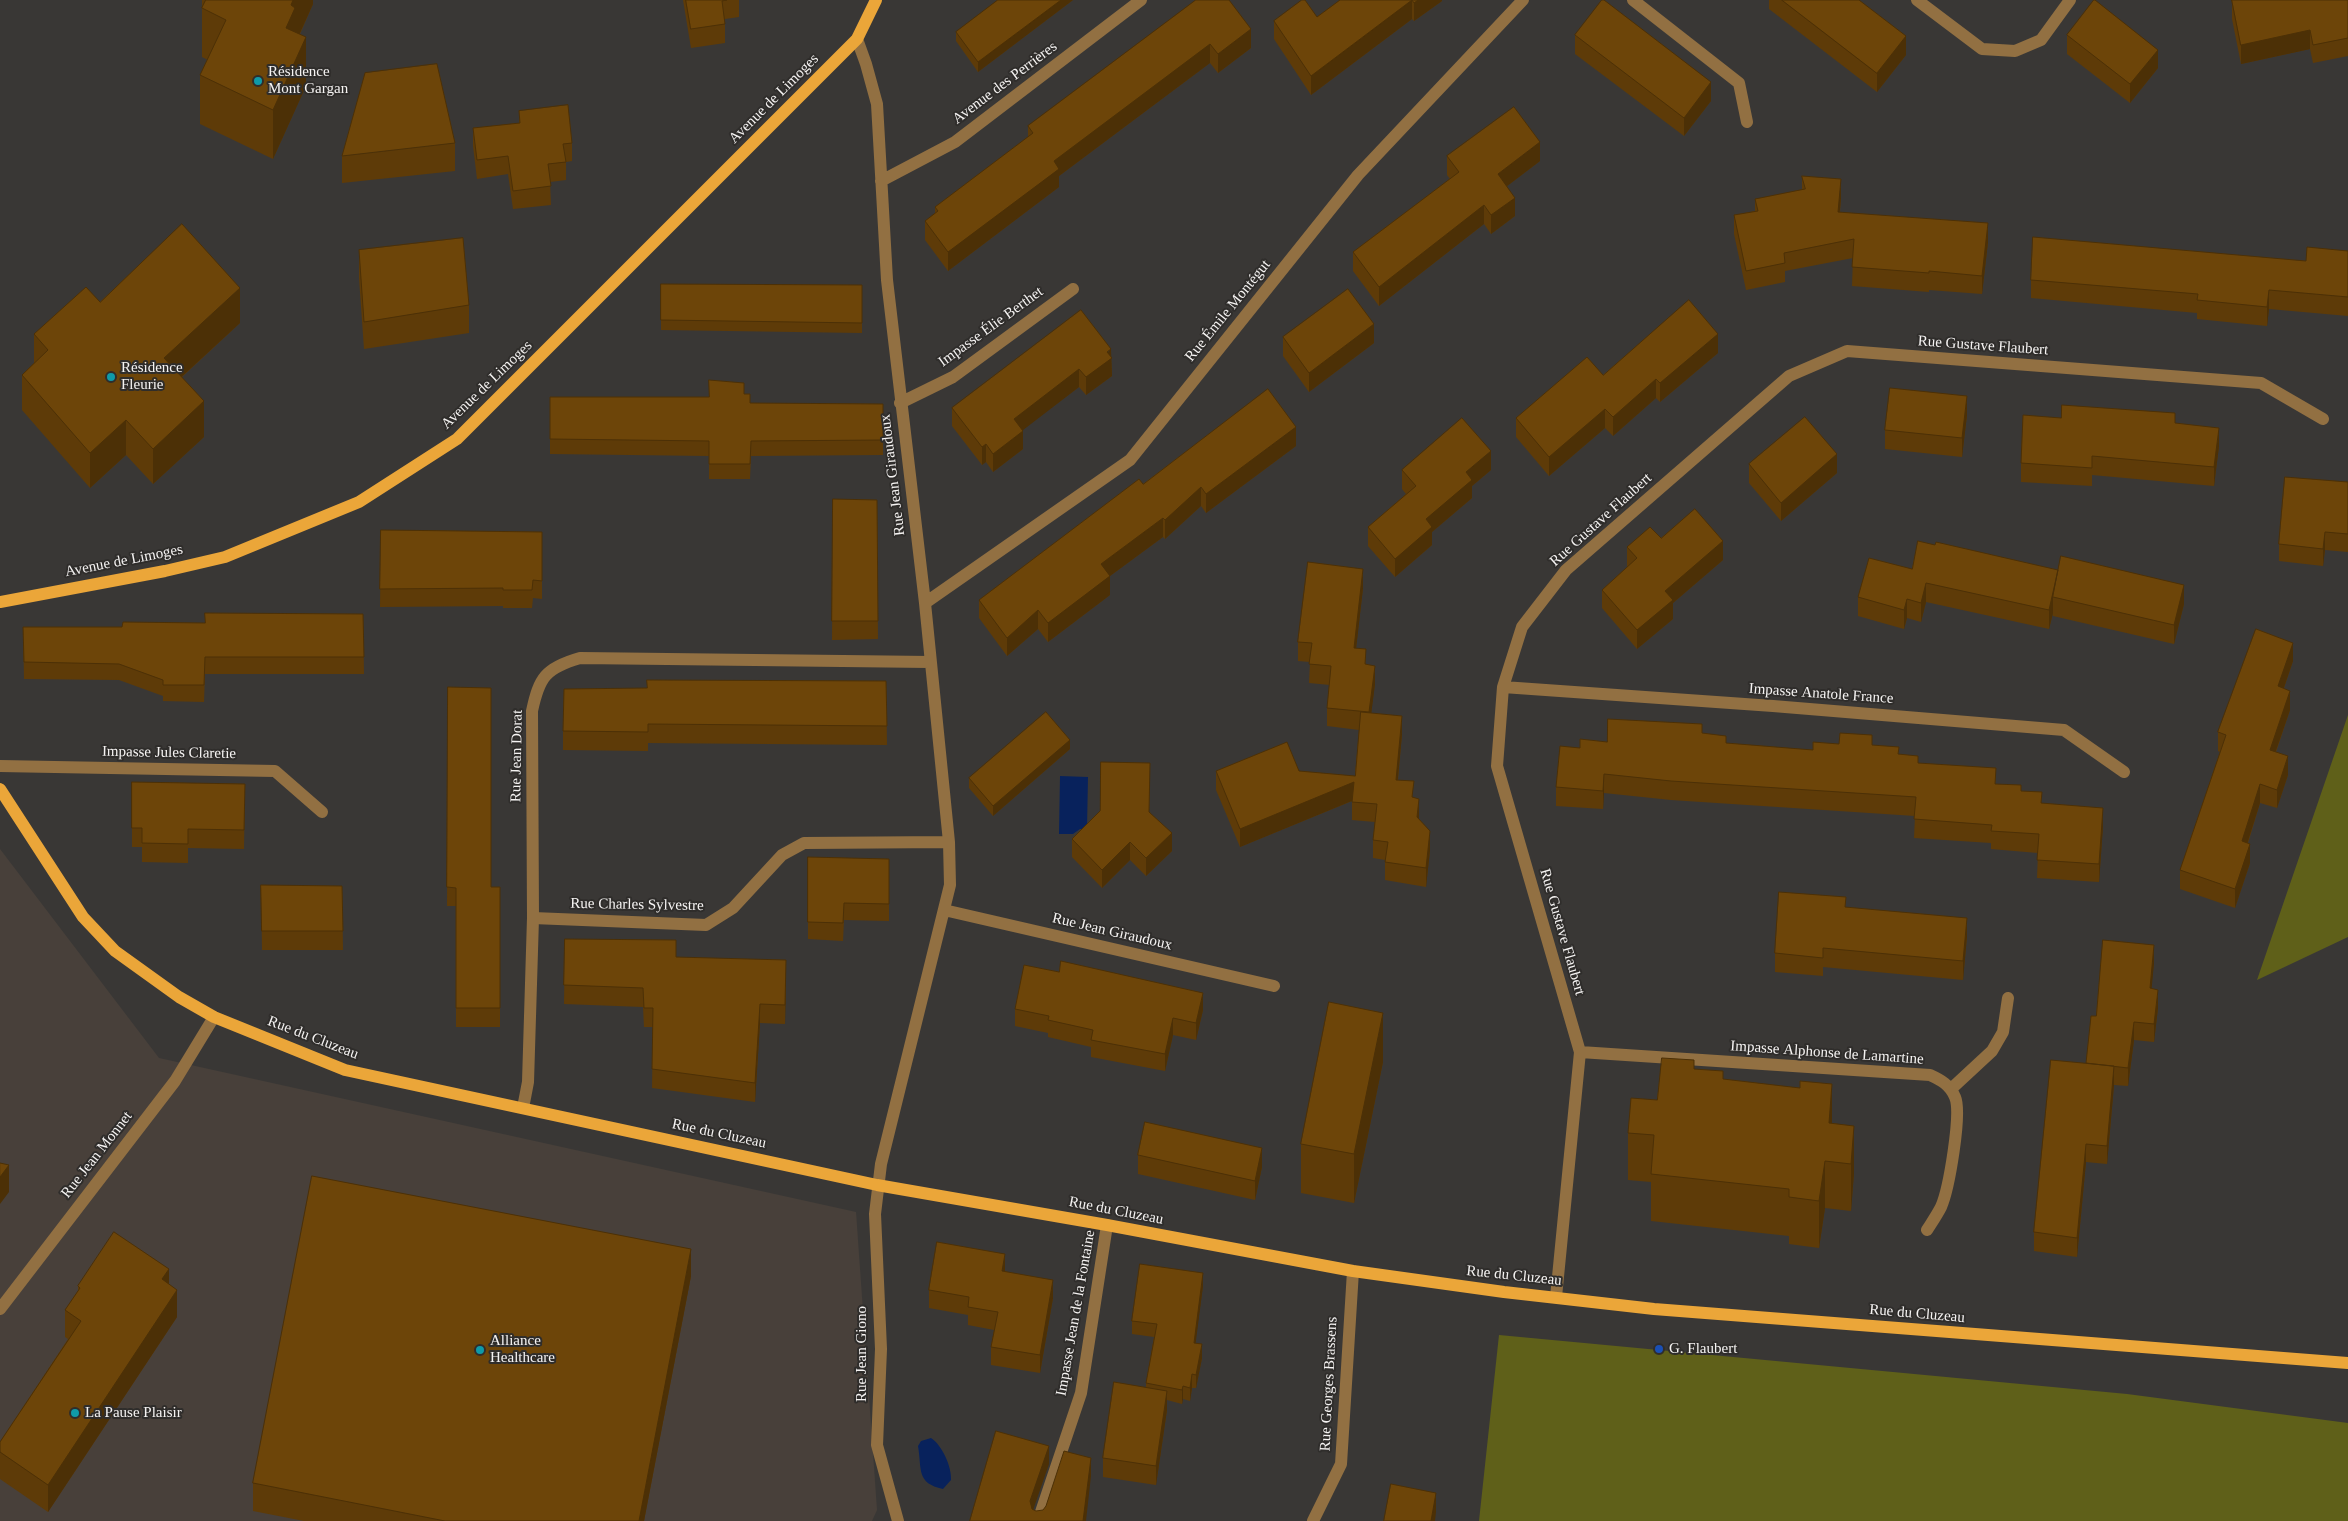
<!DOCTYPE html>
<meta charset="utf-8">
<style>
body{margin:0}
canvas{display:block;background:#393735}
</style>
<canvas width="2348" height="1521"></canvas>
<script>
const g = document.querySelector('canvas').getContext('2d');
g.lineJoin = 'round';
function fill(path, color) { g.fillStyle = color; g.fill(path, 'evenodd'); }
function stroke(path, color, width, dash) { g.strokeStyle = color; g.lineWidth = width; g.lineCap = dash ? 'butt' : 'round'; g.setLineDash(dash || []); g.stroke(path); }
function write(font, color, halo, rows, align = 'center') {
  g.font = font + ' "Times New Roman",serif'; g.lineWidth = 4; g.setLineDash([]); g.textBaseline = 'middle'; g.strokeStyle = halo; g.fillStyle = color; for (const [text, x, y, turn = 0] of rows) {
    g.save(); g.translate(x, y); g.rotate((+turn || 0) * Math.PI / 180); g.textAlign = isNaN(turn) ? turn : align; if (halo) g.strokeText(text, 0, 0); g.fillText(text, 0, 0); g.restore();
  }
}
fill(new Path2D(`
 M 0,849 L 159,1058 L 856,1212 L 877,1510 L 872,1521 L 0,1521 Z`), '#48403a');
fill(new Path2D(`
 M 2348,715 L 2348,937 L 2257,980 Z
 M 1499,1335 L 2127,1394 L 2348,1423 L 2348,1521 L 1479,1521 Z`), '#5f6019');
fill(new Path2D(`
 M 1060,776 L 1088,777 L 1087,829 L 1080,829 L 1073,834 L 1059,834 Z
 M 931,1438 C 942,1445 952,1467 951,1480 L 943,1489 C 916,1483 922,1470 918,1446 L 921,1441 Z`), '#08225c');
stroke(new Path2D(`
 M 1633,0 L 1739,83 L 1747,122
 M 1917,0 L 1982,49 L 2015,51 L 2041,40 L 2070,0
 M 857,39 L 866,64 L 877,104 L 887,280 L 925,603 L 949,842 L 950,885 L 881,1164 L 875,1214 L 881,1349 L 877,1445 L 898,1521
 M 881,181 L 955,142 L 1141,0
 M 900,403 L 953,377 L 1073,289
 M 925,603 L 1130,460 L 1358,175 L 1523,0
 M 1503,687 L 1773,706 L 2064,730 L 2124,772
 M 0,766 L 275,771 L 322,812
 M 944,910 L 1274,986
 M 533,918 L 706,925 L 733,908 L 782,855 L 804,843 L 949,842
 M 1580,1052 L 1930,1075 C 1941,1080 1950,1085 1955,1097 C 1962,1113 1949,1189 1941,1207 C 1937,1215 1932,1222 1927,1230
 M 1951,1089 L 1992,1051 L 2003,1032 L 2008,998
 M 523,1108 L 528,1082 L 533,918 L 532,711 C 539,678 545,668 580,658 L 930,662
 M 1556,1297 L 1580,1052 L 1497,766 L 1503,687 L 1522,627 L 1566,570 L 1789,376 L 1847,351 L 2261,383 L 2323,419
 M 0,1309 L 175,1081 L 214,1017
 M 1038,1521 L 1081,1393 L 1107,1225
 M 1313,1521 L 1341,1464 L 1353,1271`), '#927042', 12);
stroke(new Path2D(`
 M 0,602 L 165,571 L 225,557 L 359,502 L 457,439 L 857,39 L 876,0
 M 0,789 L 83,917 L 115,951 L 179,997 L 214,1017 L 345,1070 L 877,1185 L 1107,1225 L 1353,1271 L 1504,1292 L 1654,1309 L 2348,1363`), '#eba639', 12);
fill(new Path2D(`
 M 202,0 L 313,0 L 313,4 L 300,34 L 306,86 L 273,159 L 200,124 L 200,75 L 208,60 L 202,57 Z
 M 683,0 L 739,0 L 739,17 L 725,19 L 725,43 L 691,48 Z
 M 998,0 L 1073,0 L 978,72 L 956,41 L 956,32 Z
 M 1196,0 L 1251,48 L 1218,73 L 1210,63 L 1059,176 L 1059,187 L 948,271 L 925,240 L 925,221 L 935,213 L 935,207 L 1028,137 L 1028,126 Z
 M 1340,0 L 1442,0 L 1442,1 L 1414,21 L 1412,19 L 1311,95 L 1274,39 L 1274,21 L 1317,17 Z
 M 1769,0 L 1859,0 L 1906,55 L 1877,92 L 1769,9 Z
 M 2232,0 L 2348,0 L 2348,56 L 2313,63 L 2310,49 L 2241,64 L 2232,19 Z
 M 1575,35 L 1711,101 L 1684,136 L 1575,54 Z
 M 2067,35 L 2158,68 L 2130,103 L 2067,54 Z
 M 519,111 L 572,143 L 572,161 L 566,162 L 566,180 L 550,182 L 551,205 L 513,209 L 508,174 L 477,179 L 473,146 L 473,128 L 519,123 Z
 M 455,143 L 455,171 L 342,183 L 342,156 Z
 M 1447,156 L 1540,161 L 1507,186 L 1515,216 L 1491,234 L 1484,224 L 1379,306 L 1353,271 L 1353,252 L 1450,179 L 1447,175 Z
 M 1802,176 L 1841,198 L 1840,212 L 1988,242 L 1982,294 L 1929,290 L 1929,292 L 1852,286 L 1853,258 L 1785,271 L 1785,282 L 1746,290 L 1734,234 L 1734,215 L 1755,211 L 1755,199 L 1802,190 Z
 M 359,250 L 469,305 L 469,333 L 364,349 L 359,278 Z
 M 2348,251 L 2348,316 L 2269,309 L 2267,326 L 2197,319 L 2197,313 L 2031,298 L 2031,280 L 2306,261 Z
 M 661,284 L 862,285 L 862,333 L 661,330 Z
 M 100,302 L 240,323 L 182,377 L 204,437 L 153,484 L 126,455 L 90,488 L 22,410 L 22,375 L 34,363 L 34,334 Z
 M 1283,337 L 1374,343 L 1309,392 L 1283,356 Z
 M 1718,353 L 1660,402 L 1656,398 L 1613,436 L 1605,428 L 1549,476 L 1516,437 L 1516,418 Z
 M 1111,357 L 1112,376 L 1086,395 L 1079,387 L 1022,430 L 1023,449 L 993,472 L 986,462 L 982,465 L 952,426 L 952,408 Z
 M 744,394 L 750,403 L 883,404 L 883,455 L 751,456 L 750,479 L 709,479 L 709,456 L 550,454 L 550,397 L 709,397 Z
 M 1967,415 L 1962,457 L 1885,449 L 1885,430 Z
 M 2061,418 L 2175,423 L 2219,446 L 2214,486 L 2092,475 L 2092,486 L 2021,482 L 2021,463 Z
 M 1296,446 L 1206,513 L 1201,506 L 1165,539 L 1163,537 L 1110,576 L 1110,595 L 1048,642 L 1038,629 L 1007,656 L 979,618 L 979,600 L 1143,484 Z
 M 1749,464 L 1837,473 L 1781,521 L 1749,483 Z
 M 1402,470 L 1491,470 L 1472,486 L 1472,498 L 1432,532 L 1432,545 L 1395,577 L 1368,546 L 1368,527 L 1406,494 L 1402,489 Z
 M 2348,482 L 2348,552 L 2325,550 L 2323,566 L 2279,561 L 2279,544 Z
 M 833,499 L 877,500 L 878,639 L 832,640 Z
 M 381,530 L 542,532 L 542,599 L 533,598 L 532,608 L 503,608 L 503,606 L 380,607 Z
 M 1661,538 L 1723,560 L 1673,603 L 1673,619 L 1637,649 L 1602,608 L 1602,590 L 1628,566 L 1627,566 L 1627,547 Z
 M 1912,569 L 2184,604 L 2174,644 L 2053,616 L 2053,613 L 2049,629 L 1926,602 L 1921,622 L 1907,618 L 1904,629 L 1858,616 L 1858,597 Z
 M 1363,588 L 1356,648 L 1366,664 L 1375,684 L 1371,713 L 1402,734 L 1398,780 L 1414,798 L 1419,819 L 1430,850 L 1426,887 L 1385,880 L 1385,860 L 1373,858 L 1373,840 L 1375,822 L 1352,820 L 1352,801 L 1240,847 L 1216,790 L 1216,771 L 1299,771 L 1355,776 L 1359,730 L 1327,726 L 1327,708 L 1330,685 L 1309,683 L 1310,662 L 1298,661 L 1298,642 Z
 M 363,614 L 364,674 L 205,674 L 204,702 L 163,701 L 163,696 L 119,680 L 24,679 L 23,627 L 122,627 L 205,623 Z
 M 2293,661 L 2284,688 L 2290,710 L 2276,752 L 2288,775 L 2277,808 L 2260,803 L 2248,843 L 2250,863 L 2235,908 L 2180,889 L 2180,870 L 2220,752 L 2218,751 L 2218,732 Z
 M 886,681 L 887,745 L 648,743 L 648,751 L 563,750 L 563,731 L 647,688 Z
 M 448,687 L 491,887 L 500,887 L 500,1027 L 456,1027 L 456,906 L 447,906 Z
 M 1702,734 L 1726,743 L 1813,750 L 1839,744 L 1872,745 L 1918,763 L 2021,791 L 2042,803 L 2103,826 L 2099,882 L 2037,878 L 2038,853 L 1991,849 L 1991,843 L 1914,838 L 1915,816 L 1671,800 L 1604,793 L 1603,809 L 1556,806 L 1556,787 L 1580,748 L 1607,742 Z
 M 1070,749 L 993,816 L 969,788 L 969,778 Z
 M 132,782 L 245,784 L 244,849 L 188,848 L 188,863 L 142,862 L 142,847 L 132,847 Z
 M 1150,812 L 1172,851 L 1146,876 L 1130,860 L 1102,888 L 1072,857 L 1072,839 Z
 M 808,857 L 889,859 L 889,921 L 844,920 L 843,941 L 808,939 Z
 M 261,885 L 342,886 L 343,950 L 262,950 Z
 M 1846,907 L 1967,936 L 1963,980 L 1823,967 L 1823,976 L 1775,972 L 1775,953 Z
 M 565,939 L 676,957 L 786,978 L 785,1024 L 760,1023 L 755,1102 L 652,1088 L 653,1027 L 644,1027 L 643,1007 L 564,1004 Z
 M 2154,963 L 2151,989 L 2158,1008 L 2154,1042 L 2134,1040 L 2128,1086 L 2114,1085 L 2107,1164 L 2086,1162 L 2077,1257 L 2034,1251 L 2034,1232 L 2086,1063 L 2096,1016 Z
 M 1015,1009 L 1203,1010 L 1196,1040 L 1173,1035 L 1165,1071 L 1091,1057 L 1091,1047 L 1048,1037 L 1048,1033 L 1015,1026 Z
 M 1383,1062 L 1354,1203 L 1301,1193 L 1301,1144 Z
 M 1694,1069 L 1723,1079 L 1800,1088 L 1832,1123 L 1854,1126 L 1854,1173 L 1851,1211 L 1825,1208 L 1819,1248 L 1789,1244 L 1789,1236 L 1651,1221 L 1651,1182 L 1628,1180 L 1628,1133 L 1657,1100 Z
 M 1138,1155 L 1262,1167 L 1255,1200 L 1138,1174 Z
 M 1005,1271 L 1053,1298 L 1040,1373 L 991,1365 L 991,1347 L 994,1330 L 968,1325 L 968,1315 L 929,1308 L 929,1290 Z
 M 691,1276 L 644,1521 L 304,1521 L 253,1511 L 253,1483 Z
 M 169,1284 L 177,1317 L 48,1512 L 0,1479 L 0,1442 L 68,1339 L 65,1337 L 65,1310 L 78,1291 L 78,1286 Z
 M 1203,1286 L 1195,1343 L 1202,1358 L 1196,1388 L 1192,1388 L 1190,1401 L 1183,1399 L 1182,1404 L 1167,1400 L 1167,1410 L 1156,1485 L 1103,1477 L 1103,1458 L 1146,1388 L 1146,1383 L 1154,1337 L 1132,1334 L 1132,1321 Z`), '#5e3b08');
fill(new Path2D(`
 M 293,0 L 313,0 L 313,4 L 295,44 L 286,28 L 291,5 Z
 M 1061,0 L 1073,0 L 978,72 L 978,62 Z
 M 1412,0 L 1412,19 L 1311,95 L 1311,76 Z
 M 1418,0 L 1442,0 L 1442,1 L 1414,21 L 1414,3 Z
 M 1251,29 L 1251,48 L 1218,73 L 1218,54 Z
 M 2310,30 L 2310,49 L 2241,64 L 2241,45 Z
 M 1906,36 L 1906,55 L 1877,92 L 1877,73 Z
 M 306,37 L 306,86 L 273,159 L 273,110 Z
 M 1210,44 L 1210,63 L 1059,176 L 1059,187 L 948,271 L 948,252 L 1054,161 Z
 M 2158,50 L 2158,68 L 2130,103 L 2130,84 Z
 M 1711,82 L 1711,101 L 1684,136 L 1684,118 Z
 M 1540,142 L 1540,161 L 1498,193 L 1498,174 Z
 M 1841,179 L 1841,198 L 1838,230 L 1838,212 Z
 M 1515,198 L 1515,216 L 1491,234 L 1491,215 Z
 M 1484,205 L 1484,224 L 1379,306 L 1379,287 Z
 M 1988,223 L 1988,242 L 1982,294 L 1982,276 Z
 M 240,288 L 240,323 L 164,393 L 164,358 Z
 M 2269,290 L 2269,309 L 2267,326 L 2267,307 Z
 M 1374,324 L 1374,343 L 1309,392 L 1309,373 Z
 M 1718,334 L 1718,353 L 1660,402 L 1660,383 Z
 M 1111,349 L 1112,376 L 1086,395 L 1086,377 Z
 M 1079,369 L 1079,387 L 1014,437 L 1014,419 Z
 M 1656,379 L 1656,398 L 1613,436 L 1613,417 Z
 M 1967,396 L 1967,415 L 1962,457 L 1962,438 Z
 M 204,401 L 204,437 L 153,484 L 153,449 Z
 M 1605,409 L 1605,428 L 1549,476 L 1549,457 Z
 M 126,420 L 126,455 L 90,488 L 90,453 Z
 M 1296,427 L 1296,446 L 1206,513 L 1206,494 Z
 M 2219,428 L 2219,446 L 2214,486 L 2214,467 Z
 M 1023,431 L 1023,449 L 993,472 L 993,454 Z
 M 986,444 L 986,462 L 982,465 L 982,447 Z
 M 1491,451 L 1491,470 L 1472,486 L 1472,498 L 1432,532 L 1432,545 L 1395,577 L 1395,559 L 1426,519 L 1466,472 Z
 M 1837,454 L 1837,473 L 1781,521 L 1781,503 Z
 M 1201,487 L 1201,506 L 1165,539 L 1165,520 Z
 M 1163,518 L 1163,537 L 1110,576 L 1110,595 L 1048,642 L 1048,623 L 1101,564 Z
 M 2325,532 L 2325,550 L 2323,566 L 2323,549 Z
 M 1723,541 L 1723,560 L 1673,603 L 1673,619 L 1637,649 L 1637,630 L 1665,591 Z
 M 1363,569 L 1363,588 L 1354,667 L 1354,648 Z
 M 2058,570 L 2053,597 L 2053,613 L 2049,629 L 2049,610 Z
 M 1926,583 L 1926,602 L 1921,622 L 1921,603 Z
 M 2184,585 L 2184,604 L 2174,644 L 2174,625 Z
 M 1907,599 L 1907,618 L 1904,629 L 1904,610 Z
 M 1038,610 L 1038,629 L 1007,656 L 1007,638 Z
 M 2293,643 L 2293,661 L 2278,705 L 2278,686 Z
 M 1375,666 L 1375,684 L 1369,731 L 1369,712 Z
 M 2290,691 L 2290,710 L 2270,768 L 2270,750 Z
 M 1402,716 L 1402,734 L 1396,798 L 1396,780 Z
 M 1070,740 L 1070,749 L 993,816 L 993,806 Z
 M 2288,756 L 2288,775 L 2277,808 L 2277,790 Z
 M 1604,774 L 1604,793 L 1603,809 L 1603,791 Z
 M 1354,782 L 1354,800 L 1240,847 L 1240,829 Z
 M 2260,784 L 2260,803 L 2242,860 L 2242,841 Z
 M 1419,799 L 1419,817 L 1417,836 L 1417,817 Z
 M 2103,808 L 2103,826 L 2099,882 L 2099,864 Z
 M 1430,831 L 1430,850 L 1426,887 L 1426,868 Z
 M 1172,833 L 1172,851 L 1146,876 L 1146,858 Z
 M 1130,842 L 1130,860 L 1102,888 L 1102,870 Z
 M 2250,844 L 2250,863 L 2235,908 L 2235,889 Z
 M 1967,918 L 1967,936 L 1963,980 L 1963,961 Z
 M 2154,945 L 2154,963 L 2150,1006 L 2150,988 Z
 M 786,960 L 786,978 L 785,1024 L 785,1005 Z
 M 2158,990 L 2158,1008 L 2154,1042 L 2154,1024 Z
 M 1203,993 L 1203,1010 L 1196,1040 L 1196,1023 Z
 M 760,1004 L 760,1023 L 755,1102 L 755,1083 Z
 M 1383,1013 L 1383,1062 L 1354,1203 L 1354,1154 Z
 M 1173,1018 L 1173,1035 L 1165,1071 L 1165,1054 Z
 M 2134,1022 L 2134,1040 L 2128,1086 L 2128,1068 Z
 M 2114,1066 L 2114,1085 L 2107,1164 L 2107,1146 Z
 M 1832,1084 L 1832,1131 L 1829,1123 Z
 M 1854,1126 L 1854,1173 L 1851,1211 L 1851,1164 Z
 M 2086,1144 L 2086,1162 L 2077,1257 L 2077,1238 Z
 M 1262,1148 L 1262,1167 L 1255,1200 L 1255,1181 Z
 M 1825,1161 L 1825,1208 L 1819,1248 L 1819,1201 Z
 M 9,1165 L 9,1192 L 0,1204 L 0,1177 Z
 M 691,1249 L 691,1276 L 644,1521 L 639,1521 Z
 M 1005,1254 L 1005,1272 L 1002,1271 Z
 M 169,1269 L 169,1296 L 162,1279 Z
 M 1203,1273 L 1203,1286 L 1194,1356 L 1194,1343 Z
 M 1053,1280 L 1053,1298 L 1040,1373 L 1040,1355 Z
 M 177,1290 L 177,1317 L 48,1512 L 48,1485 Z
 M 1202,1344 L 1202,1358 L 1196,1388 L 1196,1375 Z
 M 1192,1374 L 1192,1388 L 1190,1401 L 1190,1388 Z
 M 1183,1386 L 1183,1399 L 1182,1404 L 1182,1390 Z
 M 1167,1391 L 1167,1410 L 1156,1485 L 1156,1466 Z
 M 1049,1446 L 1049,1464 L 1030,1519 L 1030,1501 Z
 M 1091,1458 L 1091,1476 L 1086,1521 L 1083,1521 Z
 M 1436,1493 L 1436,1512 L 1435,1521 L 1431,1521 Z`), '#4c3006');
const building = new Path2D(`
 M 206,0 L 293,0 L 291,5 L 295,8 L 286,28 L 306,37 L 273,110 L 200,75 L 226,20 L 202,8 Z
 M 686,0 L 727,0 L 722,1 L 725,24 L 691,29 Z
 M 998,0 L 1061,0 L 978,62 L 956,32 Z
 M 1196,0 L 1229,0 L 1251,29 L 1218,54 L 1210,44 L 1054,161 L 1059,169 L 948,252 L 925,221 L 938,211 L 935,207 L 1033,133 L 1028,126 Z
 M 1302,0 L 1305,0 L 1317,17 L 1340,0 L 1418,0 L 1414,3 L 1412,0 L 1311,76 L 1274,21 Z
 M 1602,0 L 1604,0 L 1711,82 L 1684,118 L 1575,35 Z
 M 1782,0 L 1859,0 L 1906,36 L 1877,73 Z
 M 2094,0 L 2095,0 L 2158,50 L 2130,84 L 2067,35 Z
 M 2232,0 L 2348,0 L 2348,38 L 2313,45 L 2310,30 L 2241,45 Z
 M 437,64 L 455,143 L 342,156 L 365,73 Z
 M 568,105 L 572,143 L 563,144 L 566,162 L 548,164 L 551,186 L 513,191 L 508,156 L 477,160 L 473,128 L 520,123 L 519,111 Z
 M 1514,107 L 1540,142 L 1498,174 L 1515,198 L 1491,215 L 1484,205 L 1379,287 L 1353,252 L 1459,172 L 1447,156 Z
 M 1802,176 L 1841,179 L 1838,212 L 1988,223 L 1982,276 L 1929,271 L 1929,273 L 1852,267 L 1854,239 L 1784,253 L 1785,263 L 1746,271 L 1734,215 L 1758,211 L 1755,199 L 1805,189 Z
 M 182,224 L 240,288 L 164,358 L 204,401 L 153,449 L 126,420 L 90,453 L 22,375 L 48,350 L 34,334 L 86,287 L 100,302 Z
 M 2033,237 L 2306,261 L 2307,247 L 2348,251 L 2348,297 L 2269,290 L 2267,307 L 2197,300 L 2198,294 L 2031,280 Z
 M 463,238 L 469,305 L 364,322 L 359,250 Z
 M 661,284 L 862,285 L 862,323 L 661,320 Z
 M 1348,289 L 1374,324 L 1309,373 L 1283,337 Z
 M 1689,300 L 1718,334 L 1660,383 L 1656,379 L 1613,417 L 1605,409 L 1549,457 L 1516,418 L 1587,357 L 1603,375 Z
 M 1081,310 L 1111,349 L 1107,352 L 1112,358 L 1086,377 L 1079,369 L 1014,419 L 1023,431 L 993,454 L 986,444 L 982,447 L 952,408 Z
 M 709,380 L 744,383 L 744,394 L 750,394 L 750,403 L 883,404 L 883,440 L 751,441 L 750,464 L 709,464 L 709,441 L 550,439 L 550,397 L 709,397 Z
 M 1890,388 L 1967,396 L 1962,438 L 1885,430 Z
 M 1268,389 L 1296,427 L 1206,494 L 1201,487 L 1165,520 L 1163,518 L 1101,564 L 1110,576 L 1048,623 L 1038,610 L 1007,638 L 979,600 L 1139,479 L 1143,484 Z
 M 2062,405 L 2175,413 L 2175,423 L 2219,428 L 2214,467 L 2092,456 L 2092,468 L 2021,463 L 2023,415 L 2061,418 Z
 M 1805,417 L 1837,454 L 1781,503 L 1749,464 Z
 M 1462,418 L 1491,451 L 1466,472 L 1472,480 L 1426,519 L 1432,527 L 1395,559 L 1368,527 L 1416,486 L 1402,470 Z
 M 2285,477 L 2348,482 L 2348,534 L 2325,532 L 2323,549 L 2279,544 Z
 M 833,499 L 877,500 L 878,621 L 832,621 Z
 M 1695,509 L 1723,541 L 1665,591 L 1673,600 L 1637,630 L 1602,590 L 1637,558 L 1627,547 L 1650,527 L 1661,538 Z
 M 381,530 L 542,532 L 542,581 L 533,580 L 532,590 L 503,590 L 503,588 L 380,589 Z
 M 1918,541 L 1935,545 L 1936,542 L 2058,570 L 2049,610 L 1926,583 L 1921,603 L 1907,599 L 1904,610 L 1858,597 L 1869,558 L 1912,569 Z
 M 2061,556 L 2184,585 L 2174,625 L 2053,597 Z
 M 1308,562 L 1363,569 L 1354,648 L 1366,649 L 1365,664 L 1375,666 L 1369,712 L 1327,708 L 1331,666 L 1309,664 L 1312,643 L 1298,642 Z
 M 205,613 L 363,614 L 364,657 L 205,657 L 204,685 L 163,685 L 163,680 L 119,664 L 24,662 L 23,627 L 122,627 L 123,622 L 205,623 Z
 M 2256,629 L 2293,643 L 2278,686 L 2290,691 L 2270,750 L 2288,756 L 2277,790 L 2260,784 L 2242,841 L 2250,844 L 2235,889 L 2180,870 L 2226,735 L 2218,732 Z
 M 647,680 L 886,681 L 887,726 L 648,724 L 648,732 L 563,731 L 564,689 L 647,688 Z
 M 448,687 L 491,688 L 491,887 L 500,887 L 500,1008 L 456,1008 L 456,888 L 447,887 Z
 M 1046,712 L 1070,740 L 993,806 L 969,778 Z
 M 1361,712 L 1402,716 L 1396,780 L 1414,781 L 1412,797 L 1419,799 L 1417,817 L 1430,831 L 1426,868 L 1385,862 L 1388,842 L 1373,840 L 1377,804 L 1352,802 L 1354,782 L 1240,829 L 1216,771 L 1287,742 L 1299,771 L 1355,776 Z
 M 1608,719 L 1702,724 L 1702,733 L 1726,736 L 1726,743 L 1813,750 L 1813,742 L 1839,744 L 1840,733 L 1872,735 L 1872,745 L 1899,747 L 1898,754 L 1918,756 L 1918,763 L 1996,768 L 1995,784 L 2021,785 L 2021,791 L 2042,792 L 2041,803 L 2103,808 L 2099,864 L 2037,860 L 2039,834 L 1991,831 L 1992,825 L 1914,819 L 1916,797 L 1671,781 L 1604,774 L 1603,791 L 1556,787 L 1560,746 L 1580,748 L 1580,739 L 1607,742 Z
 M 1101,762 L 1150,763 L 1149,812 L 1172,833 L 1146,858 L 1130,842 L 1102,870 L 1072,839 L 1100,811 Z
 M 132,782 L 245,784 L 244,830 L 188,829 L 188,844 L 142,843 L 142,828 L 132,828 Z
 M 808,857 L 889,859 L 889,904 L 844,903 L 843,923 L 808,922 Z
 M 261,885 L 342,886 L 343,931 L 262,931 Z
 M 1779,892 L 1846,897 L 1845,907 L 1967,918 L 1963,961 L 1823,948 L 1823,958 L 1775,953 Z
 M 565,939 L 676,940 L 676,957 L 786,960 L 785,1005 L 760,1004 L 755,1083 L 652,1069 L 653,1008 L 644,1008 L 643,988 L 564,985 Z
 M 2103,940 L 2154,945 L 2150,988 L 2158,990 L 2154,1024 L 2134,1022 L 2128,1068 L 2086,1063 L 2091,1016 L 2096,1016 Z
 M 1061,961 L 1203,993 L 1196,1023 L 1173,1018 L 1165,1054 L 1091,1040 L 1093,1030 L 1048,1020 L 1049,1016 L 1015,1009 L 1024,965 L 1059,972 Z
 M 1329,1002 L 1383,1013 L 1354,1154 L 1301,1144 Z
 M 1662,1058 L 1694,1060 L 1694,1069 L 1723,1071 L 1723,1079 L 1800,1088 L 1800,1081 L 1832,1084 L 1829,1123 L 1854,1126 L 1851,1164 L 1825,1161 L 1819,1201 L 1789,1197 L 1789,1189 L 1651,1174 L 1654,1135 L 1628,1133 L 1631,1098 L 1657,1100 Z
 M 2051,1060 L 2114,1066 L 2107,1146 L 2086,1144 L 2077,1238 L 2034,1232 Z
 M 1145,1122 L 1262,1148 L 1255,1181 L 1138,1155 Z
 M 0,1163 L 9,1165 L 0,1177 Z
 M 312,1176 L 691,1249 L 639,1521 L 445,1521 L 253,1483 Z
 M 114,1232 L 169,1269 L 162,1279 L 177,1290 L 48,1485 L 0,1452 L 0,1442 L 81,1321 L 65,1310 L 80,1288 L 78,1286 Z
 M 937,1242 L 1005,1254 L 1002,1271 L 1053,1280 L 1040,1355 L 991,1347 L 998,1312 L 968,1307 L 969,1297 L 929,1290 Z
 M 1140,1264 L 1203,1273 L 1194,1343 L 1202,1344 L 1196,1375 L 1192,1374 L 1190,1388 L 1183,1386 L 1182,1390 L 1146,1383 L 1157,1324 L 1132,1321 Z
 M 1114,1382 L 1167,1391 L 1156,1466 L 1103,1458 Z
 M 996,1431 L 1049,1446 L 1030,1501 L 1032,1509 L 1036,1511 L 1043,1510 L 1046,1506 L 1064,1451 L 1091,1458 L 1083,1521 L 970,1521 Z
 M 1391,1484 L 1436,1493 L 1431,1521 L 1384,1521 Z`);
fill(building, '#6d4509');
stroke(building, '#4c3006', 1);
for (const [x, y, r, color] of [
 [258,81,5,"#0f9aa8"],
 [111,377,5,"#0f9aa8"],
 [1659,1349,5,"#1a4fb4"],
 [480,1350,5,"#0f9aa8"],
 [75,1413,5,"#0f9aa8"]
]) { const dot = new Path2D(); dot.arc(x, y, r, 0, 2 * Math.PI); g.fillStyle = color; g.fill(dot); stroke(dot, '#2f2d2b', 2); }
write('15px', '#f5f3f2', '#2f2d2b', [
 ["Résidence",268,72],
 ["Mont Gargan",268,89],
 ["Résidence",121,368],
 ["Fleurie",121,385],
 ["Alliance",490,1341],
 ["Healthcare",490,1358],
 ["G. Flaubert",1669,1349],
 ["La Pause Plaisir",85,1413]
], 'left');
write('15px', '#f5f3f2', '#2f2d2b', [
 ["Avenue des Perrières",1005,83,-37],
 ["Avenue de Limoges",774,99,-45],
 ["Rue Émile Montégut",1228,311,-51],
 ["Impasse Élie Berthet",991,327,-36],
 ["Rue Gustave Flaubert",1983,346,4],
 ["Avenue de Limoges",487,385,-44],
 ["Rue Jean Giraudoux",893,475,-97],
 ["Rue Gustave Flaubert",1601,520,-42],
 ["Avenue de Limoges",124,561,-11],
 ["Impasse Anatole France",1821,694,4],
 ["Impasse Jules Claretie",169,753,1],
 ["Rue Jean Dorat",517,756,-89],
 ["Rue Charles Sylvestre",637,905,1],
 ["Rue Jean Giraudoux",1112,932,13],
 ["Rue Gustave Flaubert",1562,932,74],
 ["Rue du Cluzeau",313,1038,21],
 ["Impasse Alphonse de Lamartine",1827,1053,4],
 ["Rue du Cluzeau",719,1134,12],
 ["Rue Jean Monnet",97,1155,-52],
 ["Rue du Cluzeau",1116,1211,11],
 ["Rue du Cluzeau",1514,1276,6],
 ["Impasse Jean de la Fontaine",1076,1313,-80],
 ["Rue du Cluzeau",1917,1314,5],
 ["Rue Jean Giono",862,1354,-90],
 ["Rue Georges Brassens",1329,1384,-87]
]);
</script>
